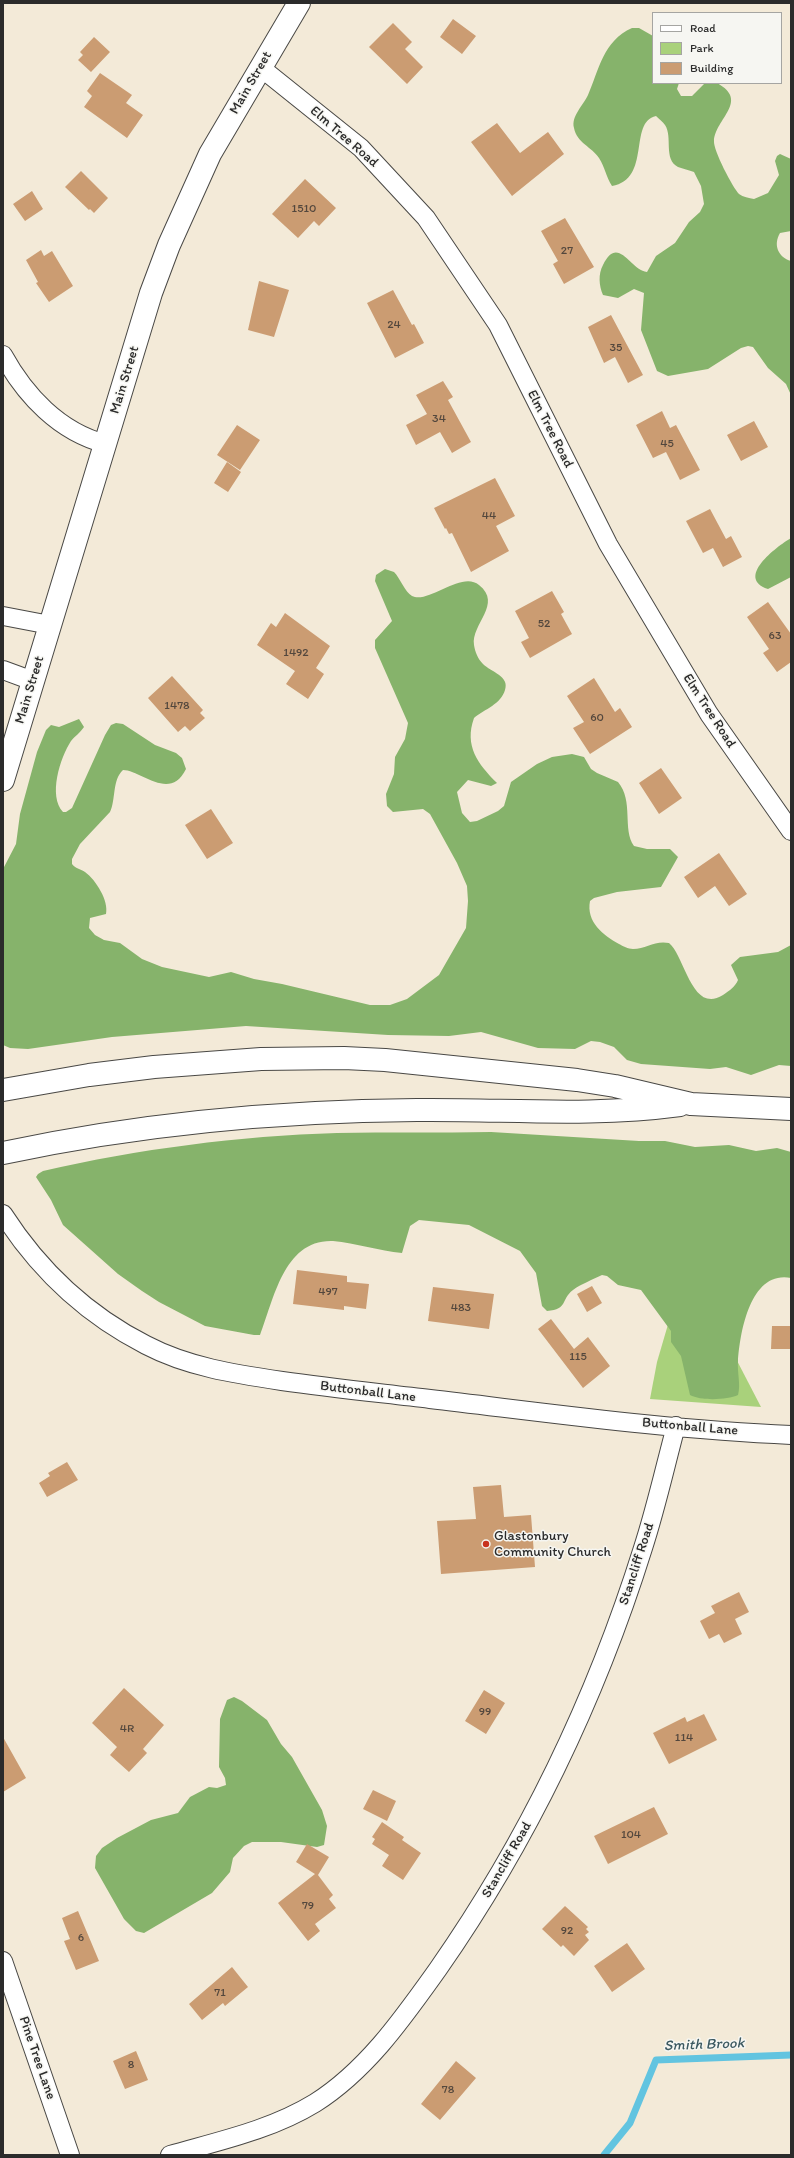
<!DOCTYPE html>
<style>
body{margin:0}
#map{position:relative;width:794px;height:2158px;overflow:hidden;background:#f3ead8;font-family:Itim,sans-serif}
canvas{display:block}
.frame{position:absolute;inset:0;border:4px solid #2b2b2b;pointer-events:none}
.legend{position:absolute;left:652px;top:12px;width:130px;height:72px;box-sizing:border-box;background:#f6f6f2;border:1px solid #a5a5a2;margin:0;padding:5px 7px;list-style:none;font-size:12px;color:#2b2b2b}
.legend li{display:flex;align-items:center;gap:8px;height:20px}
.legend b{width:20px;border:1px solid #a5a5a2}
</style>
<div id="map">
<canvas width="794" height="2158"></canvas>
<div class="frame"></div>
<ul class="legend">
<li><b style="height:5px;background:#fff"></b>Road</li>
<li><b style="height:11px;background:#a9d17b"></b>Park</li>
<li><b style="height:11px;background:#cb9c72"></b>Building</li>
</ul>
</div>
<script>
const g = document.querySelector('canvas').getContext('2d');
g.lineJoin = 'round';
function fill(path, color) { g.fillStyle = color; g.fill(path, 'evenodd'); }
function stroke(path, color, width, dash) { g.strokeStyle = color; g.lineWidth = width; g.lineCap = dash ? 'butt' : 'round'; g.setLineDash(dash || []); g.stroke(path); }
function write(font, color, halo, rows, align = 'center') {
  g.font = font + ' Itim,sans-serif'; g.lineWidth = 3; g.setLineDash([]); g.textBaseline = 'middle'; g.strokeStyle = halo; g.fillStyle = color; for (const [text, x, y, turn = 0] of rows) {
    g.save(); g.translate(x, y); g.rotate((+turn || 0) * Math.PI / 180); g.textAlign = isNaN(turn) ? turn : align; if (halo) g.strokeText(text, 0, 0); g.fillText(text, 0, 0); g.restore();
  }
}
fill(new Path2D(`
 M 674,1304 L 718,1324 L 761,1407 L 650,1399 L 657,1362 Z`), '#a9d17b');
fill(new Path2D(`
 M 632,28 L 639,28 L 653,36 L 653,83 L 679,83 L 677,89 L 681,96 L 692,96 L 705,83 L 717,83 C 750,101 715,119 714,141 C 713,150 733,188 739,194 C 743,197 749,198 754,199 L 768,193 L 779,175 L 775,161 L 777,156 L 780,154 L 791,159 L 791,231 L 780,233 C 773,245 778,257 791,261 L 791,395 L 786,384 L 768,368 L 753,347 L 748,346 L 741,348 L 708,369 L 668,376 L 657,371 L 641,330 L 644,293 L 634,289 L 618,298 L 603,295 C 599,286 598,274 603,265 C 618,234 630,270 647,272 L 656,256 L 675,243 L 689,222 L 700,212 L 704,204 L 701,186 L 694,172 C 689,170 683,169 678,167 C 663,159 673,137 665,125 C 663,122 659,119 656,116 C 628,122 652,179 612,186 C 606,177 605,167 599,158 C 592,147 577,143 574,128 C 571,116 583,106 588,95 C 599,70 603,41 632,28 Z
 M 791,538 L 791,577 L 768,589 C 735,578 776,547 791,538 Z
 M 385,569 L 394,572 C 400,578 405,592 412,596 C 429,604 462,570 479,585 C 503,604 471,624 474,645 C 475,652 478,659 483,664 C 491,672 510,676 505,690 C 501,704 485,709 474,718 C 464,746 478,764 497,783 L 491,786 L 468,780 L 457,792 L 462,813 L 470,822 L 477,821 L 498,811 L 504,806 L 511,782 L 537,764 L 552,757 L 572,754 L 584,757 L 591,769 L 597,773 L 618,782 C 634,801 622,829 634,846 L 647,849 L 670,849 L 678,857 L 661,887 L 617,892 L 594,898 L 590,901 C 586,922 603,935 619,944 C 623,946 628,949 633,949 C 646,949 655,940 669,943 C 685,956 692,1015 723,995 C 730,990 735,987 738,980 L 731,965 L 740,957 L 778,952 L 791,945 L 791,1066 L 779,1065 L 751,1075 L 726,1067 L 710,1069 L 641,1064 L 627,1060 L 614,1047 L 600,1042 L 591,1041 L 575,1049 L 538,1048 L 481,1032 L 449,1036 L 388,1035 L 246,1026 L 112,1037 L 28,1049 L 10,1048 L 3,1045 L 3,869 L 16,844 L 20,814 L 37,752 L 46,730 L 51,725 L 59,727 L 79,719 L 84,727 C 80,733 75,736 71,741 C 60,758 48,796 63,812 L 66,812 L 72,808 L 105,735 L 111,725 L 116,723 L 123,724 L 155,745 L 176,753 L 182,758 L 186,769 C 170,802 141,770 123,770 C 112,780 116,800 110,812 L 80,844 L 72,859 L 72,864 C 76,869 81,869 85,872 C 96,880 109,901 106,914 L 90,918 L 89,928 L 95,935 L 104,940 L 120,943 L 142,959 L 162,967 L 209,977 L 231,972 L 254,979 L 282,984 L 370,1005 L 390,1005 L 407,999 L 439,975 L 466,928 L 468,901 L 467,886 L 457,863 L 430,814 L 423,809 L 393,812 L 387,806 L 386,794 L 394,774 L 395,757 L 405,739 L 408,723 L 375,648 L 375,640 L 392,621 L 375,581 L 376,575 Z
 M 491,1132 L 639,1141 L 665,1141 L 695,1147 L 729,1145 L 756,1151 L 777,1148 L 791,1152 L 791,1278 C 750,1270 740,1333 738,1361 C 737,1372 741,1385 738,1395 C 727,1400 701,1401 690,1395 L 681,1356 L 671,1342 L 671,1331 L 641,1290 L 618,1285 L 607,1276 L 602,1275 C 592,1280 581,1284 573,1290 C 560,1300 569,1309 547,1311 L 542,1306 L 536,1273 L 520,1251 L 469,1225 L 419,1220 L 410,1226 L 402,1253 C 379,1251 356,1243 333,1241 C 284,1239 274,1299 260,1335 L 254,1335 L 205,1326 L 159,1302 L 142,1291 L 118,1274 L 63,1225 L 51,1200 L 36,1177 L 38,1174 L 43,1171 C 138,1149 239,1136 337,1133 C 388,1132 440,1133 491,1132 Z
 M 234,1697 L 242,1701 L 267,1720 L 281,1744 L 292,1757 L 322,1810 L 327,1826 L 324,1845 L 317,1847 L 281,1842 L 252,1842 L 244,1846 L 233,1858 L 230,1872 L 212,1893 L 144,1933 L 136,1931 L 124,1919 L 95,1868 L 96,1856 L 102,1848 L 117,1838 L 151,1820 L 178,1813 L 190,1797 L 209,1787 L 217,1788 L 226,1785 L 225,1778 L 219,1767 L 220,1719 L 227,1700 Z`), '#86b36b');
stroke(new Path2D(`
 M 604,2155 L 630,2123 L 656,2060 L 791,2055`), '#62c4e0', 7);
fill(new Path2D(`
 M 453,19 L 476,36 L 462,54 L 440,37 Z
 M 393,23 L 412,42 L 405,49 L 423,67 L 407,84 L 369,47 Z
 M 94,37 L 110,52 L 91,72 L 78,60 L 83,55 L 80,52 Z
 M 100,73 L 132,95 L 126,103 L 143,115 L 127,138 L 84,107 L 92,96 L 87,91 Z
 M 497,123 L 520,153 L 548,132 L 564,154 L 512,196 L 471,142 Z
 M 81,171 L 108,198 L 94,213 L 90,209 L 89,210 L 65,187 Z
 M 305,179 L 336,208 L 319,226 L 314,221 L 298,238 L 272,214 Z
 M 32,191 L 43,209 L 25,221 L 13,204 Z
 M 565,218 L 594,267 L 564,284 L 553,264 L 558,261 L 541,231 Z
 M 41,250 L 44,256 L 52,251 L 73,286 L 49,302 L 36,283 L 38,282 L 26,260 Z
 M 259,281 L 289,290 L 274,337 L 248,330 Z
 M 393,290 L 412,325 L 414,324 L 424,343 L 395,358 L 367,303 Z
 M 611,315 L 643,375 L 628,383 L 615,357 L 604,363 L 588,327 Z
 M 443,381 L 453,397 L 448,400 L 471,442 L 452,453 L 440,432 L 416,445 L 406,425 L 427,414 L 416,395 Z
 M 662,411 L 670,428 L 676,425 L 700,470 L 680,480 L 666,452 L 653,458 L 636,425 Z
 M 754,421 L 768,447 L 741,461 L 727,435 Z
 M 237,425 L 260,440 L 240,470 L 217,455 Z
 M 227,462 L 241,472 L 228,492 L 214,483 Z
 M 495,478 L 515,516 L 496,526 L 509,551 L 471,572 L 452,533 L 449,534 L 446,528 L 445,529 L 434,508 Z
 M 710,509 L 726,539 L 731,536 L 742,557 L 723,567 L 713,548 L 703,553 L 686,521 Z
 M 552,591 L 564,612 L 561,614 L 572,634 L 530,658 L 521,642 L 529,638 L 515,611 Z
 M 768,602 L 791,634 L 791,662 L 777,672 L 763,653 L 769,649 L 747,617 Z
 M 285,613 L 330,646 L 316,668 L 324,674 L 308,699 L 286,684 L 295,671 L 257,645 L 271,623 L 276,627 Z
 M 172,676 L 203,710 L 200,713 L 205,718 L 190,731 L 185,726 L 178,732 L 148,698 Z
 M 594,678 L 615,712 L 620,708 L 632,727 L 590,754 L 573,728 L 584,722 L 567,696 Z
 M 661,768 L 682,798 L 659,814 L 639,783 Z
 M 211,809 L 233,843 L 207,859 L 185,825 Z
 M 719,853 L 747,894 L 729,906 L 715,886 L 698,898 L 684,877 Z
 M 297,1270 L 347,1276 L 347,1282 L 369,1284 L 366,1309 L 344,1306 L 344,1310 L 293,1304 Z
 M 592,1286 L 602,1303 L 587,1312 L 577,1294 Z
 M 433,1287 L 494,1294 L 489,1329 L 428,1321 Z
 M 551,1319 L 574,1349 L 588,1337 L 610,1366 L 583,1388 L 538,1329 Z
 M 772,1326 L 791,1326 L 791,1349 L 771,1349 Z
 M 67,1462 L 78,1480 L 47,1497 L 39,1483 L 50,1476 L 48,1473 Z
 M 501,1485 L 504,1517 L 531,1515 L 535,1567 L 441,1574 L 437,1521 L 476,1519 L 473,1487 Z
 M 739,1592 L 749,1612 L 735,1619 L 742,1634 L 724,1643 L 719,1634 L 709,1639 L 700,1621 L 715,1613 L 711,1606 Z
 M 124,1688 L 164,1725 L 143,1749 L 147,1753 L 129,1772 L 110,1755 L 117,1747 L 92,1723 Z
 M 484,1690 L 505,1703 L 486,1734 L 465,1721 Z
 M 704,1714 L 717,1740 L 669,1764 L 653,1733 L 685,1717 L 687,1722 Z
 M 3,1737 L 26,1778 L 3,1792 Z
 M 373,1790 L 396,1801 L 387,1821 L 363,1809 Z
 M 654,1807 L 668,1834 L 608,1864 L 594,1836 Z
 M 382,1822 L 404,1837 L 402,1840 L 421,1853 L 403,1880 L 382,1866 L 389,1855 L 372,1844 L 375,1839 L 372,1837 Z
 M 307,1844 L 329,1857 L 318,1875 L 333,1895 L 329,1899 L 336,1908 L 315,1924 L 320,1931 L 308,1941 L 278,1903 L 315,1874 L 296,1862 Z
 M 565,1906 L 588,1927 L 586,1929 L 589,1932 L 585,1935 L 589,1940 L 574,1956 L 563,1945 L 561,1947 L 542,1929 Z
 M 78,1911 L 99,1961 L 76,1970 L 64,1941 L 70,1939 L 62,1918 Z
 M 627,1943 L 645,1969 L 612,1992 L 594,1966 Z
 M 232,1967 L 248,1987 L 225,2006 L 223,2003 L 202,2020 L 189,2004 Z
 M 136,2051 L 148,2080 L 125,2089 L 113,2061 Z
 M 456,2061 L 476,2078 L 440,2120 L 421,2104 Z`), '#cb9c72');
const street = new Path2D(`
 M 260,67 L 361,148 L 426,218 L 498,325 L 608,544 L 709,714 L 791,831
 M 3,355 C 25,395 59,432 106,444
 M 3,616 L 50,625
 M 3,670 L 33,681
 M 3,1214 C 39,1270 87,1315 146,1345 C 188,1367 235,1374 282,1381 C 331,1388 380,1393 430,1399 C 550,1413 670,1430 791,1435
 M 3,1961 L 70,2155
 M 170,2155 C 219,2141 271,2130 315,2103 C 367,2070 403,2018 438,1969 C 528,1840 596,1698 643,1548 C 656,1508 665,1467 676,1426`);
const secondary = new Path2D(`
 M 3,780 L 151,293 L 169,245 L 210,154 L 299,3`);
const primary = new Path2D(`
 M 3,1090 L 89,1075 L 154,1067 L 261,1059 L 344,1058 L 385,1060 L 577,1080 L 615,1086 L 691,1104 L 791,1109
 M 3,1153 C 139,1124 278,1111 417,1110 C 507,1109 590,1117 680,1105`);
stroke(street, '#494845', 20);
stroke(secondary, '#494845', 24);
stroke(primary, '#494845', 24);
stroke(street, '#fff', 18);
stroke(secondary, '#fff', 22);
stroke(primary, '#fff', 22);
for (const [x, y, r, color] of [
 [486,1544,4,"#c8321e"]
]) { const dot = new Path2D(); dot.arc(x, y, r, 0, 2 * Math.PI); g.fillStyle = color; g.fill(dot); stroke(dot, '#f6f6f2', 1.5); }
write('12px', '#53473d', null, [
 ["1510",304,209],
 ["27",567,251],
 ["24",394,325],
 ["35",616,348],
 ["34",439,419],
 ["45",667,444],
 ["44",489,516],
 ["52",544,624],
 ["63",775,636],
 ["1492",296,653],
 ["1478",177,706],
 ["60",597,718],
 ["497",328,1292],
 ["483",461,1308],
 ["115",578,1357],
 ["99",485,1712],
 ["4R",127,1729],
 ["114",684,1738],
 ["104",631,1835],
 ["79",308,1906],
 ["92",567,1931],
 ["6",81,1938],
 ["71",220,1993],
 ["8",131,2065],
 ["78",448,2090]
]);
write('14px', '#2b2b2b', '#f6f6f2', [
 ["Main Street",251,83,-60],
 ["Elm Tree Road",344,137,41],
 ["Main Street",125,380,-73],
 ["Elm Tree Road",550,429,63],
 ["Main Street",30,690,-73],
 ["Elm Tree Road",709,711,57],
 ["Buttonball Lane",368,1392,7],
 ["Buttonball Lane",690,1427,5],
 ["Stancliff Road",637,1564,-72],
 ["Stancliff Road",507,1860,-60],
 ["Pine Tree Lane",37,2058,71]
]);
write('14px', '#2b2b2b', '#f6f6f2', [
 ["Glastonbury",494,1536],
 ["Community Church",494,1552]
], 'left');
write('italic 15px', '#3c5961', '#f6f6f2', [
 ["Smith Brook",704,2045,-2]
]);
</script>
